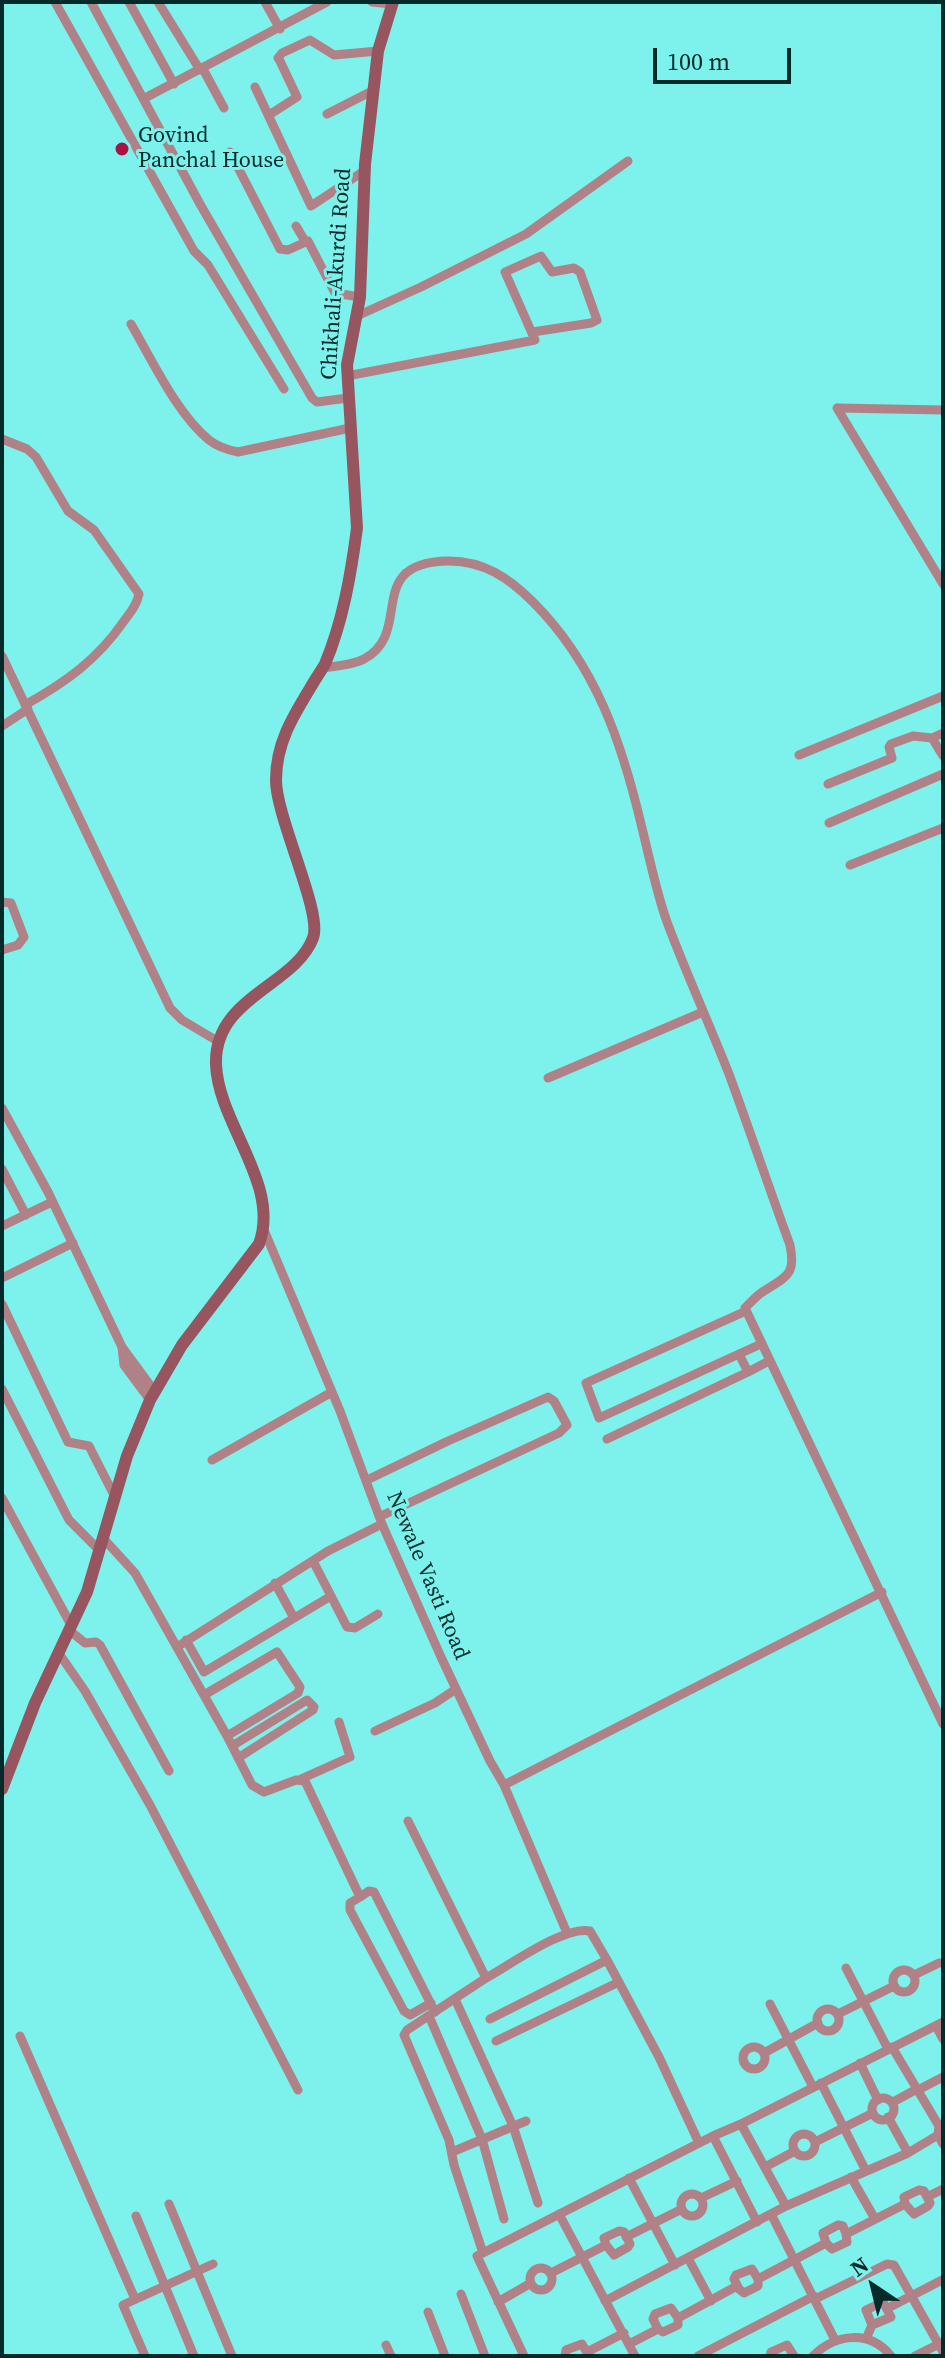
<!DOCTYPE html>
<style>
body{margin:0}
#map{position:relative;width:945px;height:2358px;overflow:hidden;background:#7df1ec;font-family:"Source Serif 4",serif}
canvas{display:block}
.frame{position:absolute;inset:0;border:4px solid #042b2a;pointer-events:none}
.north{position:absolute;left:833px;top:2246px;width:80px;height:80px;-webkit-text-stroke:6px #7df1ec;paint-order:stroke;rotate:325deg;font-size:22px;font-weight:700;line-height:32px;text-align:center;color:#042b2a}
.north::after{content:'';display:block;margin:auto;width:28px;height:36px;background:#042b2a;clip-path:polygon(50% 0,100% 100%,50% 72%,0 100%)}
.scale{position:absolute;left:653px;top:48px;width:138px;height:36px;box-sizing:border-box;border:4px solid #042b2a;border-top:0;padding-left:10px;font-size:24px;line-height:28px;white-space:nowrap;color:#042b2a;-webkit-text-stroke:6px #7df1ec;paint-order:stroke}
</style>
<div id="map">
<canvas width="945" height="2358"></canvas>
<div class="frame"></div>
<div class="north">N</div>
<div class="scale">100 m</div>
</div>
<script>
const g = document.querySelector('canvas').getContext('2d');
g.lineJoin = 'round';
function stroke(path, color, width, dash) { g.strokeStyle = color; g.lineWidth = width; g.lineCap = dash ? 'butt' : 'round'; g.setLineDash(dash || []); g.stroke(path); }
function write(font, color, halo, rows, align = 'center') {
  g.font = font + ' "Source Serif 4",serif'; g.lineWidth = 6; g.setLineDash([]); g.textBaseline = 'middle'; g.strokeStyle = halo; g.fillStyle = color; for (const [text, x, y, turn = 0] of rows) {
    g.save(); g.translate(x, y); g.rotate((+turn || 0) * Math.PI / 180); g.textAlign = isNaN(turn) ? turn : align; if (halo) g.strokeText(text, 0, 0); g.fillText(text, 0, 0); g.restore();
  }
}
stroke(new Path2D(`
 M 55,2 L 194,251 L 208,265 L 284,389
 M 91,2 L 200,204 L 312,398 L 317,402 L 348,398
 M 129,2 L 174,84
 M 158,2 L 200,70
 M 265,2 L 280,29
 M 372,2 L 392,4
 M 203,69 L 224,108
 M 255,87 L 311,206 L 364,171
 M 143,99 L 327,2
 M 327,114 L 374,90
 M 269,115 L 297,97 L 280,61 L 278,58 L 282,53 L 310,40 L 334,55 L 378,51
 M 230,152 L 280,249 L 288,250 L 308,241 L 335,293 L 360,297
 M 296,226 L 305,241
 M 357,316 L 421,287 L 526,234 L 628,161
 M 131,324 C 152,360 177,414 209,440 C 218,447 228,450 238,452 L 350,428
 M 347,376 L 535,340 L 505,272 L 541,256 L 552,272 L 574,268 L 580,272 L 597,320 L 591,323 L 533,332
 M 837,408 L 943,584
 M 837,408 L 943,410
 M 2,439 L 27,449 L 36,457 L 68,511 L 94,530 L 139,594 C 137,605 130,613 124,621 C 97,660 66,682 25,705
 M 2,656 L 170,1008 L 182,1020 L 219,1042
 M 323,668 C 336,666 353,665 364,659 C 415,632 362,562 449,561 C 484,561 509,578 533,602 C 596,665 622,743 642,828 C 650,860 656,891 667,922 C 686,973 709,1023 729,1074 C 750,1131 769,1188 790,1245 C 796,1275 787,1276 764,1291 C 757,1295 751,1302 745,1308 L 943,1724
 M 2,726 L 28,709
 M 932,738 L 943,756
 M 799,755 L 943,696
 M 828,784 L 892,758 L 889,747 L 891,744 L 913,736 L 932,738 L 943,733
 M 829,823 L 943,774
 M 850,865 L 943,828
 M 2,902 L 11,903 L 24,937 L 18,945 L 2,950
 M 548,1078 L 703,1012
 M 2,1108 L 48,1192 L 122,1347 L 155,1392
 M 2,1169 L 26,1215
 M 2,1226 L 52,1202
 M 264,1230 L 340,1411 L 382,1524 L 441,1657 L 490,1761 L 504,1785 L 567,1933
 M 2,1278 L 73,1243
 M 2,1304 L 68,1442 L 89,1446 L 115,1497
 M 122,1347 L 124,1365 L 150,1400
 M 739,1354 L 599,1418 L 586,1383 L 746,1311
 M 748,1372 L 769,1361
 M 2,1389 L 69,1520 L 100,1551
 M 607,1439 L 748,1372 L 739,1354 L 761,1344
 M 212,1460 L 332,1392
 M 367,1480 L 448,1441 L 548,1397 L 554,1401 L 567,1425 L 559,1433 L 381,1516
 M 2,1498 L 71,1625
 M 103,1538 L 135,1573 L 227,1736 L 252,1785 L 264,1792 L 296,1780 L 305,1781 L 360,1897 L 369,1891 L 374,1892 L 435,2012
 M 313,1561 L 347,1627 L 355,1628 L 378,1614
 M 275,1583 L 294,1618
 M 69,1630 L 85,1643 L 96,1642 L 100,1645 L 169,1771
 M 186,1640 L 204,1672 L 331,1596
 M 177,1647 L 328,1551 L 382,1524
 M 58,1652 L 85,1691 L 150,1805 L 298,2090
 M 204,1695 L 277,1652 L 300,1687 L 298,1693 L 227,1736
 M 375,1731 L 435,1703 L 456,1689
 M 232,1746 L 307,1700 L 314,1707 L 313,1710 L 238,1758
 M 301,1779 L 350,1757 L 339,1722
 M 504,1785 L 882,1592
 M 408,1821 L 486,1978 C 510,1965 565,1925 590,1931 L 607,1960
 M 360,1897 L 350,1903 L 350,1910 L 404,2011 L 410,2015 L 431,2003
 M 846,1968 L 888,2049
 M893 1981a11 11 0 1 1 22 0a11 11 0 1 1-22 0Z
 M 914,1975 L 939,1963
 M 455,1999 L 513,2126 L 538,2203
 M 770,2004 L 813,2087
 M817 2020a11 11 0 1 1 22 0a11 11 0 1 1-22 0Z
 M 838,2014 L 894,1986
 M 429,2016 L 482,2139 L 504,2219
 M 490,2019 L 607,1960 L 659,2057 L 699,2143
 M 936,2026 L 943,2039
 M 20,2036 L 135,2299
 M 496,2041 L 619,1982
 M743 2058a11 11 0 1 1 22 0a11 11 0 1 1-22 0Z
 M 892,2047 L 939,2126 L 938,2135
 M 764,2053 L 818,2023
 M 860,2063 L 878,2100
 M 821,2083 L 866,2171
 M 918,2090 L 943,2077
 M872 2109a11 11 0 1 1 22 0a11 11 0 1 1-22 0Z
 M 893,2102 L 917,2089
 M 888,2117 L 908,2153
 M 741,2124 L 786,2206
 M793 2145a11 11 0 1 1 22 0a11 11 0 1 1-22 0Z
 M 713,2136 L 757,2222
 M 815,2142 L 873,2113
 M 452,2152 L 526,2121
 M 765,2167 L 795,2151
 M 851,2177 L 875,2219
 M 629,2178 L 675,2265
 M681 2205a11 11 0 1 1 22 0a11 11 0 1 1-22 0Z
 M 927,2197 L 943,2189
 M 701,2198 L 737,2181
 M 169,2204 L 232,2356
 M 559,2214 L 635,2356
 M 771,2214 L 835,2340
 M 136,2216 L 194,2356
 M 626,2237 L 682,2209
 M 826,2243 L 832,2249 L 847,2242 L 846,2234 L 905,2204 L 904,2197 L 919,2190 L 924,2191 L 930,2203 L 928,2206 L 914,2214 L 905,2204
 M 826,2243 L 823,2233 L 838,2225 L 843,2226 L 846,2234
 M 483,2253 L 454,2165 L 449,2140 L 404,2035 L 407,2030 L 486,1978
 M 688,2258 L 711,2301
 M530 2279a11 11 0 1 1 22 0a11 11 0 1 1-22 0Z
 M 551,2273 L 606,2245 L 604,2238 L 619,2231 L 624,2232 L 630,2244 L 628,2247 L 614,2255 L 606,2245
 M 758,2279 L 752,2269 L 736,2275 L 734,2279 L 739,2289 L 744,2293 L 758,2286 L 758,2279 L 826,2243
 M 461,2294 L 485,2356
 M 815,2299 L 887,2264 L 894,2265 L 943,2352
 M 605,2301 L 786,2206 L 908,2153 L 938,2135 L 943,2144
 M 498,2302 L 531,2283
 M 888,2308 L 942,2280
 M 428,2312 L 445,2356
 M 658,2329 L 653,2319 L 655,2314 L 671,2308 L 678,2318
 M 866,2339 L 872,2325 L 891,2317 L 883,2302 L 866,2310 L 872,2325
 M 629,2344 L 658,2329 L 663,2332 L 678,2325 L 678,2318 L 737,2286
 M 386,2345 L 391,2356
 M 587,2352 L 624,2333
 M 145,2356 L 123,2305 L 213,2264
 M 524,2356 L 477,2256 L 713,2136 L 741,2124 L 943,2022
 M 565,2356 L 566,2350 L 582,2344 L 589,2356
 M 698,2356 L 814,2296
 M 770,2356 L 771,2352 L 787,2345 L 794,2356
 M 813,2356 C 836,2333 870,2330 891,2356
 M 915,2356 L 943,2342`), '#b08287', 9);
stroke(new Path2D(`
 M 2,1789 L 35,1703 L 87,1592 L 127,1456 L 150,1400 L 182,1345 L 259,1244 C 281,1184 218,1124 216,1064 C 214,997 295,986 313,938 C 323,913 276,818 276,780 C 276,743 293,716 312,685 C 316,678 321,671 325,664 C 343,621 351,574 357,528 L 347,365 L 360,297 L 365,164 L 378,51 L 393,2`), '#97565f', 12);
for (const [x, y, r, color] of [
 [122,149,8,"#a91241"]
]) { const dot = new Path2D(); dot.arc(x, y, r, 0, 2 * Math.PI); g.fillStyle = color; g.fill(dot); stroke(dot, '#7df1ec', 3); }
write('22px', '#042b2a', '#7df1ec', [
 ["Govind",138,136],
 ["Panchal House",138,161]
], 'left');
write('22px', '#042b2a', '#7df1ec', [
 ["Chikhali-Akurdi Road",337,274,-86],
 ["Newale Vasti Road",427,1576,67]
]);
</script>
